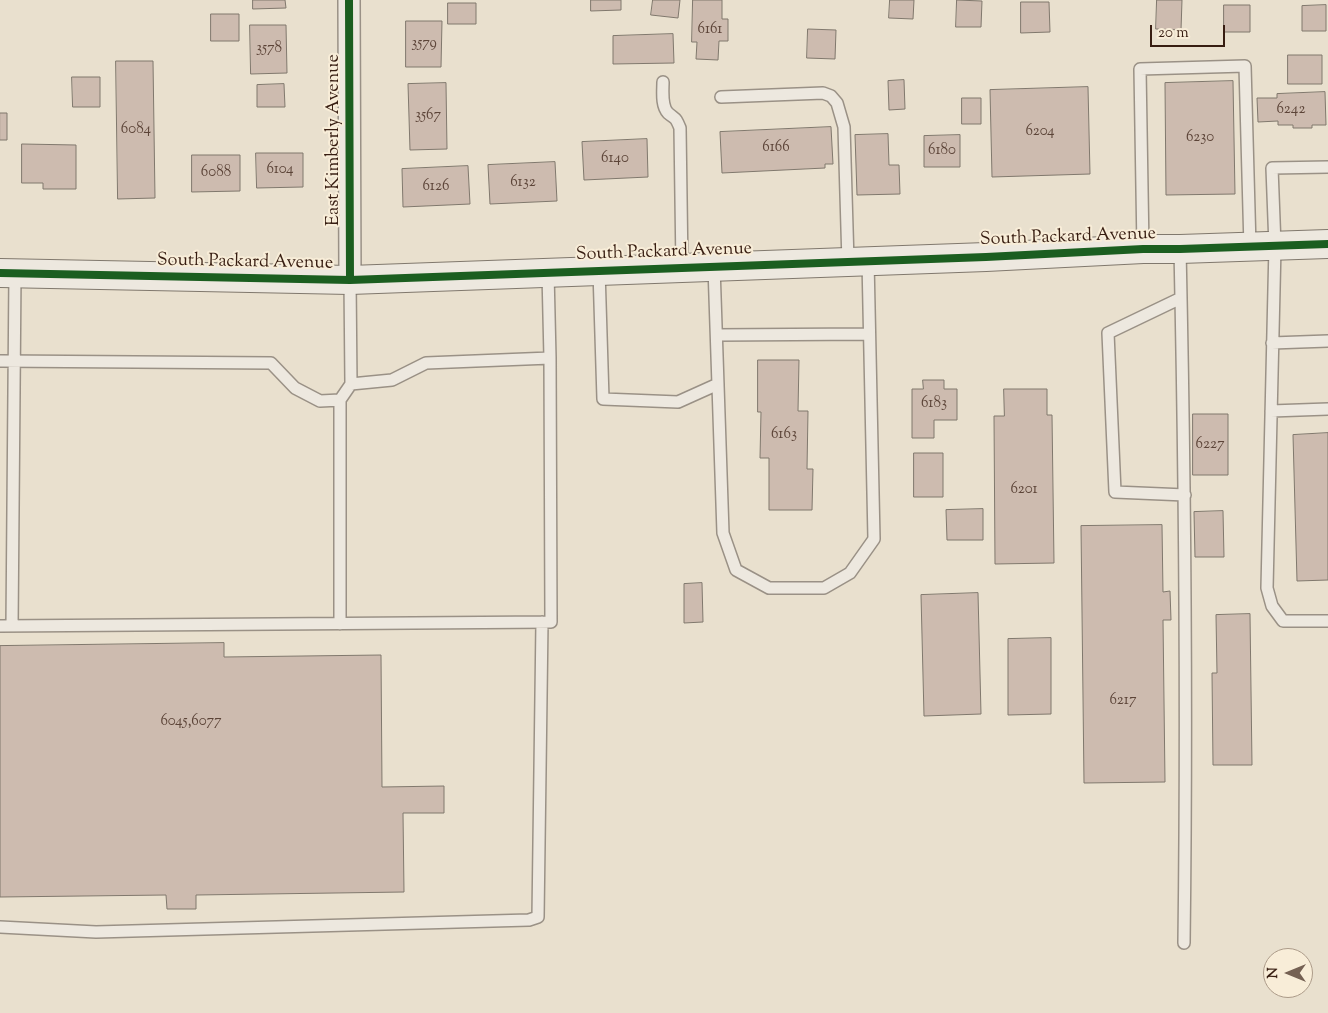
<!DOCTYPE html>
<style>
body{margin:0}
#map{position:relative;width:1328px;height:1013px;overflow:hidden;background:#e9e0ce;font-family:"Sorts Mill Goudy",serif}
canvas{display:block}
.north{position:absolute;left:1263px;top:948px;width:50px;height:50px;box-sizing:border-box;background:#f8edd8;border:1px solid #ab9a88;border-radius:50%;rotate:270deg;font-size:14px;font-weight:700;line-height:20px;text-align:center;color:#371d11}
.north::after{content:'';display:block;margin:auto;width:18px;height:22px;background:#756153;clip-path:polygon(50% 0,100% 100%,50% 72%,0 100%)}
.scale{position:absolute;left:1150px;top:25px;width:75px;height:22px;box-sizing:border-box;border:2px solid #371d11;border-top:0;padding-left:6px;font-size:15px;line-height:18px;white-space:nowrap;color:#371d11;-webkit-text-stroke:4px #f8edd8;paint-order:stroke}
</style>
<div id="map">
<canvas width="1328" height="1013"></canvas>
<div class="north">N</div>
<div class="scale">20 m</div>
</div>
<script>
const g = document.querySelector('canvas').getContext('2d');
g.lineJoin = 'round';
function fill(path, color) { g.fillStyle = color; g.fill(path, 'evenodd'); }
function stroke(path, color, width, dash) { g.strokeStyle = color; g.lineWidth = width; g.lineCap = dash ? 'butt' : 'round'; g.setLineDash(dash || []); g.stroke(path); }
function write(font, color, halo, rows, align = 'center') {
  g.font = font + ' "Sorts Mill Goudy",serif'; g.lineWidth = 4; g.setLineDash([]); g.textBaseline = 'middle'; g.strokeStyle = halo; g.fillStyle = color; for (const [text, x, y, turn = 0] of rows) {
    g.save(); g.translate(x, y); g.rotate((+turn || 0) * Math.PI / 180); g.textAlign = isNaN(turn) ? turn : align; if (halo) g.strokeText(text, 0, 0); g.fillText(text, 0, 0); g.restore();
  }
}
const building = new Path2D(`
 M 253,0 L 285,0 L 286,8 L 253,9 Z
 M 591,0 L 621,0 L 621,10 L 591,11 Z
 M 653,0 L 680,0 L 678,18 L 651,15 Z
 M 693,0 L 722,0 L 722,19 L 728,19 L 728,41 L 719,41 L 718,60 L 696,59 L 697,42 L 692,42 Z
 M 890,0 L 914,0 L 913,19 L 889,18 Z
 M 957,0 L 982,1 L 981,27 L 956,27 Z
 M 1157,0 L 1182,0 L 1181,30 L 1156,29 Z
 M 1021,2 L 1049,2 L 1050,32 L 1021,33 Z
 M 448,3 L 476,3 L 476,24 L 448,24 Z
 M 1224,5 L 1250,5 L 1250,32 L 1224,32 Z
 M 1326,5 L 1326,31 L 1302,31 L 1302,6 Z
 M 211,14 L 239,14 L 239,41 L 211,41 Z
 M 406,21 L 442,21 L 441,67 L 406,67 Z
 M 250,25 L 286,25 L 287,73 L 251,74 Z
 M 808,29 L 836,30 L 835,59 L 807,58 Z
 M 673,34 L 674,63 L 613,64 L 613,36 Z
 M 1288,55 L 1322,55 L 1322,84 L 1288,84 Z
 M 116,61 L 153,61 L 155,198 L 118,199 Z
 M 72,77 L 100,77 L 100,107 L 73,107 Z
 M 904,80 L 905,109 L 889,110 L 888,81 Z
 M 1233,81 L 1235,194 L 1166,195 L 1165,83 Z
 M 446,83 L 447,149 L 410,150 L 408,84 Z
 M 284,84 L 285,107 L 257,107 L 257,85 Z
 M 1088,87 L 1090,174 L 992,177 L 990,90 Z
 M 1325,92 L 1326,125 L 1312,125 L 1312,128 L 1293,128 L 1293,125 L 1278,125 L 1278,121 L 1258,122 L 1257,98 L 1277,98 L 1277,94 Z
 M 962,98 L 981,98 L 981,124 L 962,124 Z
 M 0,113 L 7,113 L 7,140 L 0,140 Z
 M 831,127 L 833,164 L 825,164 L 825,168 L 722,173 L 720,132 Z
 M 888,134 L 889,165 L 899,165 L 900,194 L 857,195 L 855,135 Z
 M 960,135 L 960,167 L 924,167 L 924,136 Z
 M 647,139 L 648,177 L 584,180 L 582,142 Z
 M 22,144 L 76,145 L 76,189 L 43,189 L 43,183 L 22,183 Z
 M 256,153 L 303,153 L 303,187 L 257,188 Z
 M 192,155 L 240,155 L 240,191 L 192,192 Z
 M 555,162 L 557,201 L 490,204 L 488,165 Z
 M 468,166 L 470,204 L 403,207 L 402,169 Z
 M 758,360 L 799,360 L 798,411 L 808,411 L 807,469 L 813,469 L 812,510 L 769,510 L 769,458 L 760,458 L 761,412 L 758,412 Z
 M 923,380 L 944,380 L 944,389 L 957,389 L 957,420 L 934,420 L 934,438 L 912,438 L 912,389 L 923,389 Z
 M 1004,389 L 1047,389 L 1047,415 L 1052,415 L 1054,563 L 995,564 L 994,416 L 1004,416 Z
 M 1193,414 L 1228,414 L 1228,475 L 1193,475 Z
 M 1328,433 L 1328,580 L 1297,581 L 1293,435 Z
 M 914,453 L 943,453 L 943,497 L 914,497 Z
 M 983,509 L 983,540 L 947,540 L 946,510 Z
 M 1223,511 L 1224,557 L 1195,557 L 1194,512 Z
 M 1162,525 L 1163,592 L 1170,591 L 1171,620 L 1163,620 L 1165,782 L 1084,783 L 1081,526 Z
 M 702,583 L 703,622 L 684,623 L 684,584 Z
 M 978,593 L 981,714 L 924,716 L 921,595 Z
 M 1250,614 L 1252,765 L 1213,765 L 1212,673 L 1217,673 L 1216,615 Z
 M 1051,638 L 1051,714 L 1008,715 L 1008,639 Z
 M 224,643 L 224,657 L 381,655 L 382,787 L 444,786 L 444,813 L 403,813 L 404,892 L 196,895 L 196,909 L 167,909 L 166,895 L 0,897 L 0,646 Z`);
fill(building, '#cdbbaf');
stroke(building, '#80786d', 1);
const lane = new Path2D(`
 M 663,82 C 663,91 661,106 668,113 C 676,120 675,116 680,128 L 682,268
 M 721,97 L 823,93 L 831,96 L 837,103 L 844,127 L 848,262
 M 1328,167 L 1272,168 L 1275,246 L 1267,588 L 1272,606 L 1283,621 L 1328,621
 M 1143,249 L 1140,69 L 1245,66 L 1250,247
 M 1180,249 C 1185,480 1187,712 1184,943
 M 714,267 L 723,533 L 736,570 L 769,588 L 824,588 L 850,573 L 874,539 L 868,261
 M 599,271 L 603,399 L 678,402 L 718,384
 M 350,280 L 351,384
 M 1181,298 L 1108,333 L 1115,492 L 1185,495
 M 717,335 L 869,334
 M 1272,343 L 1328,341
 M 0,361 L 271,363 L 295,388 L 320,401 L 340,400 L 351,384 L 392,380 L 426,363 L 550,358 L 548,273
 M 340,400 L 340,624
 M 1271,411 L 1328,409
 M 0,626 L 551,622 L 550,358
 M 12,626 L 15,273
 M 0,927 L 96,932 L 529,920 L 538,917 L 542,622`);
const street = new Path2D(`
 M 349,0 L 350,280`);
const secondary = new Path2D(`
 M 0,273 L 350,280 L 986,257 L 1143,249 L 1180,249 L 1328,244`);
stroke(lane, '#9a9186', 14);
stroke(street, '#9a9186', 24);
stroke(secondary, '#80786d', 30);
stroke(lane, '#ede8df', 11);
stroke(street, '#ede8df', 21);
stroke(secondary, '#ede8df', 28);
stroke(new Path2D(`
 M 349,0 L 350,280
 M 0,273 L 350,280 L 986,257 L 1143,249 L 1180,249 L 1328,244`), '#1b5e20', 8);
write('15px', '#5c4438', null, [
 ["6161",710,30],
 ["3579",424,44],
 ["3578",269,49],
 ["6242",1291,110],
 ["3567",428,116],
 ["6084",136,130],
 ["6204",1040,132],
 ["6230",1200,138],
 ["6166",776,148],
 ["6180",942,151],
 ["6140",615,159],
 ["6104",280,170],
 ["6088",216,173],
 ["6132",523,183],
 ["6126",436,187],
 ["6183",934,404],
 ["6163",784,435],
 ["6227",1210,445],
 ["6201",1024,490],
 ["6217",1123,701],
 ["6045,6077",191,722]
]);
write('18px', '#371d11', '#f8edd8', [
 ["East Kimberly Avenue",335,140,-90],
 ["South Packard Avenue",1068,238,-2],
 ["South Packard Avenue",664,253,-2],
 ["South Packard Avenue",245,263,1]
]);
</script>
